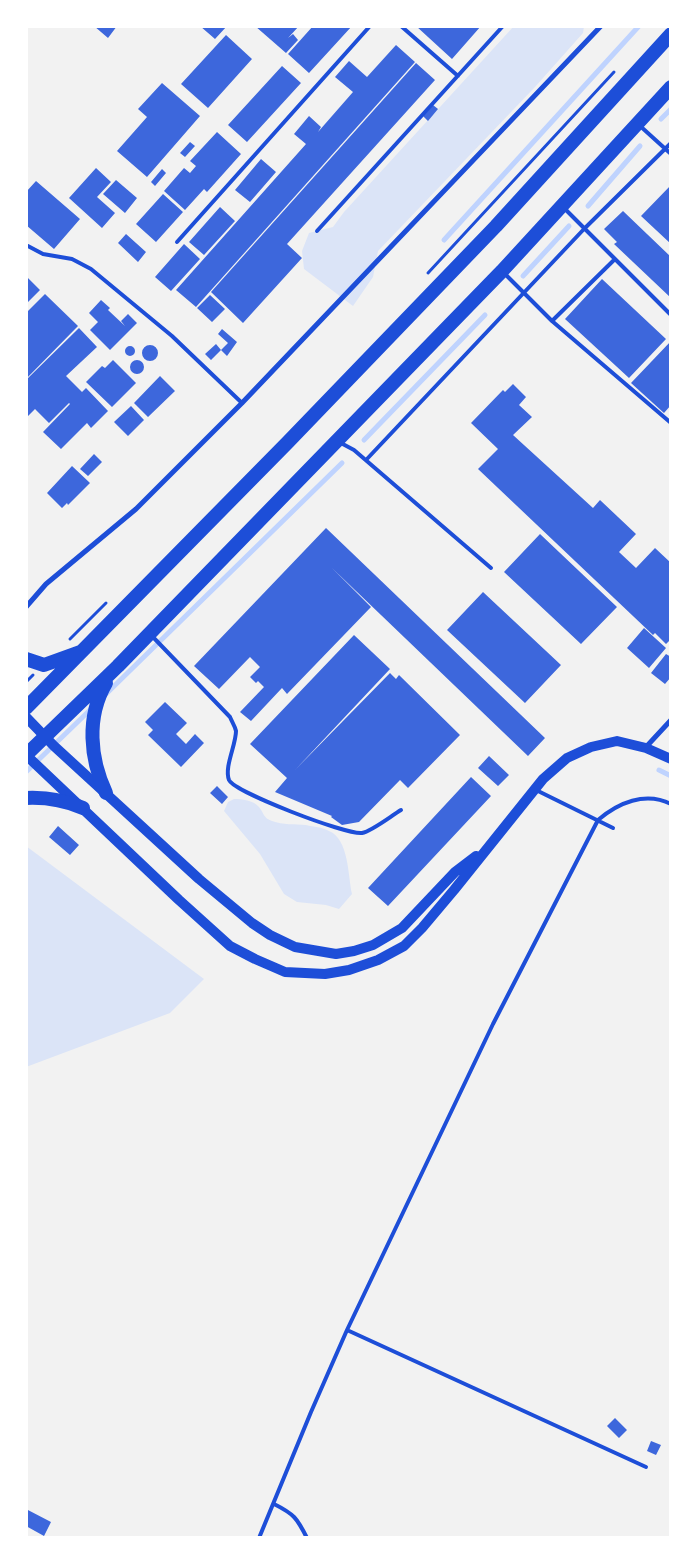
<!DOCTYPE html>
<style>
body{margin:0}
#map{position:relative;width:697px;height:1564px;overflow:hidden;background:#f2f2f2;font-family:"Fira Sans Condensed",sans-serif}
canvas{display:block}
.frame{position:absolute;inset:0;border:28px solid #fff;pointer-events:none}
</style>
<div id="map">
<canvas width="697" height="1564"></canvas>
<div class="frame"></div>
</div>
<script>
const g = document.querySelector('canvas').getContext('2d');
g.lineJoin = 'round';
function fill(path, color) { g.fillStyle = color; g.fill(path, 'evenodd'); }
function stroke(path, color, width, dash) { g.strokeStyle = color; g.lineWidth = width; g.lineCap = dash ? 'butt' : 'round'; g.setLineDash(dash || []); g.stroke(path); }
fill(new Path2D(`
 M 514,26 L 584,26 L 583,33 L 535,87 L 378,251 L 373,277 L 353,306 L 304,269 L 302,251 L 309,233 L 333,227 L 344,212 Z
 M 234,799 C 242,799 253,800 259,807 C 264,813 263,818 272,821 C 283,825 295,824 306,825 C 314,827 322,827 329,831 C 349,839 348,876 352,894 L 339,909 L 326,905 L 297,902 L 284,894 L 260,854 L 224,811 L 228,802 Z
 M 26,846 L 204,979 L 170,1013 L 26,1067 Z`), '#dbe4f7');
stroke(new Path2D(`
 M 661,119 L 671,109
 M 588,206 L 640,146
 M 444,240 L 639,26
 M 523,276 L 569,226
 M 364,440 L 485,315
 M 106,694 L 342,463
 M 659,770 L 671,776
 M 26,772 L 91,709`), '#bfd3fe', 5);
fill(new Path2D(`
 M 94,26 L 117,26 L 108,38 Z
 M 200,26 L 227,26 L 215,39 Z
 M 255,26 L 299,26 L 288,38 L 293,34 L 298,40 L 286,53 Z
 M 313,26 L 352,26 L 309,73 L 288,54 Z
 M 416,26 L 481,26 L 452,59 Z
 M 226,35 L 252,59 L 208,108 L 181,84 Z
 M 396,45 L 415,62 L 196,307 L 176,290 L 306,144 L 294,134 L 309,116 L 321,127 L 318,132 L 353,92 L 335,77 L 349,61 L 367,77 Z
 M 416,63 L 435,80 L 287,244 L 302,258 L 243,323 L 211,292 Z
 M 282,66 L 301,83 L 247,142 L 228,125 Z
 M 162,83 L 200,116 L 147,177 L 117,151 L 147,117 L 138,109 Z
 M 433,105 L 438,109 L 428,121 L 423,116 Z
 M 217,132 L 241,154 L 207,192 L 204,189 L 185,210 L 164,191 L 184,168 L 190,173 L 196,166 L 190,161 Z
 M 190,142 L 195,146 L 185,157 L 180,153 Z
 M 261,159 L 276,172 L 250,202 L 235,190 Z
 M 96,168 L 111,182 L 97,197 L 115,213 L 102,228 L 69,198 Z
 M 162,169 L 166,173 L 155,186 L 151,182 Z
 M 116,180 L 137,198 L 125,213 L 103,194 Z
 M 36,181 L 80,219 L 54,249 L 26,225 L 26,192 Z
 M 671,185 L 671,244 L 641,216 Z
 M 163,194 L 183,212 L 156,242 L 136,224 Z
 M 220,207 L 235,221 L 204,255 L 189,242 Z
 M 623,211 L 671,257 L 671,298 L 614,244 L 617,242 L 604,229 Z
 M 126,234 L 146,252 L 138,262 L 118,243 Z
 M 184,244 L 200,259 L 171,291 L 155,277 Z
 M 26,276 L 40,290 L 26,304 Z
 M 602,279 L 666,339 L 629,378 L 565,319 Z
 M 45,294 L 78,326 L 26,379 L 26,313 Z
 M 210,295 L 225,309 L 212,322 L 197,308 Z
 M 101,300 L 110,308 L 108,310 L 125,326 L 121,321 L 128,314 L 137,323 L 110,350 L 90,330 L 98,322 L 89,313 Z
 M 79,328 L 97,347 L 66,376 L 82,392 L 86,388 L 108,411 L 91,428 L 87,423 L 61,449 L 43,432 L 70,404 L 69,403 L 49,423 L 35,409 L 26,418 L 26,380 Z
 M 222,329 L 237,342 L 227,356 L 221,350 L 228,343 L 218,334 Z
 M 671,341 L 671,405 L 664,413 L 631,383 Z
 M 216,344 L 221,350 L 211,360 L 205,354 Z
 M142 353a8 8 0 1 1 16 0a8 8 0 1 1-16 0Z
 M125 351a5 5 0 1 1 10 0a5 5 0 1 1-10 0Z
 M130 367a7 7 0 1 1 14 0a7 7 0 1 1-14 0Z
 M 113,360 L 136,383 L 112,407 L 86,382 L 102,366 L 105,368 Z
 M 160,376 L 175,391 L 148,417 L 134,403 Z
 M 513,384 L 526,397 L 519,405 L 532,417 L 513,435 L 593,508 L 600,500 L 636,534 L 619,552 L 636,568 L 655,548 L 671,563 L 671,639 L 666,644 L 655,633 L 653,635 L 478,469 L 498,449 L 471,423 L 503,390 L 505,392 Z
 M 131,406 L 144,420 L 128,436 L 114,422 Z
 M 94,454 L 102,462 L 88,476 L 80,469 Z
 M 72,466 L 90,483 L 68,505 L 67,503 L 62,508 L 47,493 Z
 M 326,528 L 545,738 L 528,756 L 332,568 L 371,607 L 287,694 L 282,688 L 251,721 L 240,712 L 264,687 L 258,681 L 256,683 L 250,677 L 260,667 L 250,657 L 219,689 L 194,666 Z
 M 540,534 L 617,607 L 581,644 L 504,572 Z
 M 483,592 L 561,665 L 525,703 L 447,630 Z
 M 644,628 L 666,648 L 649,668 L 627,648 Z
 M 354,635 L 390,669 L 295,770 L 390,673 L 396,679 L 399,675 L 460,735 L 408,788 L 400,780 L 359,822 L 342,825 L 331,817 L 332,816 L 275,792 L 287,778 L 250,744 Z
 M 666,654 L 671,657 L 671,677 L 665,684 L 651,673 Z
 M 165,702 L 187,723 L 176,734 L 186,744 L 195,734 L 204,743 L 181,767 L 148,735 L 153,730 L 145,722 Z
 M 489,756 L 509,775 L 498,786 L 478,768 Z
 M 471,777 L 491,796 L 388,906 L 368,888 Z
 M 217,786 L 228,797 L 222,804 L 210,793 Z
 M 58,826 L 79,845 L 70,855 L 49,837 Z
 M 615,1418 L 627,1430 L 619,1438 L 607,1426 Z
 M 651,1441 L 661,1445 L 656,1455 L 647,1451 Z
 M 26,1509 L 51,1522 L 44,1536 L 26,1526 Z`), '#3d67dc');
stroke(new Path2D(`
 M 428,273 L 614,72
 M 70,639 L 106,603
 M 26,682 L 33,675`), '#1d4ed8', 3);
stroke(new Path2D(`
 M 401,26 L 458,76
 M 639,125 L 671,154
 M 564,208 L 670,314
 M 317,231 L 503,26
 M 177,242 L 370,26
 M 26,245 L 43,254 L 72,259 L 91,269 L 172,336 L 242,403
 M 504,273 L 552,321 L 671,423
 M 552,321 L 614,260
 M 339,442 L 354,450 L 491,568
 M 366,460 L 584,229 L 671,143
 M 151,635 L 230,717 C 232,722 235,726 236,731 C 236,745 224,767 229,780 C 234,792 346,835 362,833 C 372,831 391,816 401,810
 M 536,790 L 613,828
 M 347,1330 L 646,1467
 M 274,1504 C 294,1514 297,1518 307,1538
 M 259,1538 L 311,1412 L 347,1330 L 493,1024 L 598,820 C 618,803 645,791 671,804`), '#1d4ed8', 4);
stroke(new Path2D(`
 M 26,607 L 46,584 L 136,509 L 242,403 L 601,26
 M 646,747 L 671,720`), '#1d4ed8', 5);
stroke(new Path2D(`
 M 26,717 L 54,746 L 199,879 L 252,923 L 270,935 L 295,947 L 336,954 L 354,951 L 373,945 L 402,928 L 455,872 L 476,856
 M 26,755 L 179,900 L 230,946 L 255,959 L 285,972 L 325,974 L 349,970 L 378,960 L 404,946 L 422,928 L 454,890 L 543,779 L 567,758 L 591,747 L 617,741 L 646,748 L 671,759`), '#1d4ed8', 10);
stroke(new Path2D(`
 M 26,659 L 44,665 L 80,652
 M 106,683 C 86,717 90,759 106,793
 M 26,708 L 288,442 L 496,226 L 671,34
 M 26,755 L 118,666 L 502,271 L 671,87
 M 26,798 C 47,797 64,800 83,808`), '#1d4ed8', 14);
</script>
